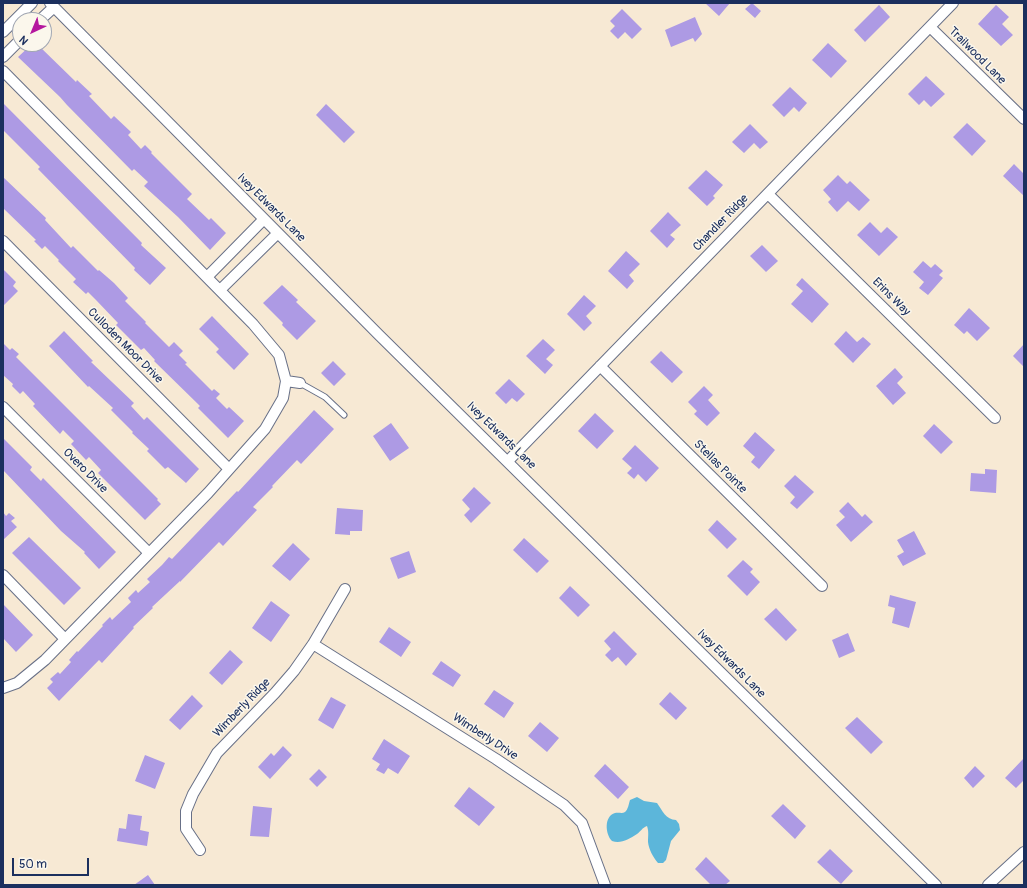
<!DOCTYPE html>
<style>
body{margin:0}
#map{position:relative;width:1027px;height:888px;overflow:hidden;background:#f7e9d4;font-family:Pangolin,sans-serif}
canvas{display:block}
.frame{position:absolute;inset:0;border:4px solid #1b2f5e;pointer-events:none}
.north{position:absolute;left:12px;top:12px;width:40px;height:40px;box-sizing:border-box;background:#fbf7ec;border:1px solid #a1a7b3;border-radius:50%;rotate:224deg;font-size:11px;font-weight:700;line-height:16px;text-align:center;color:#1b2f5e}
.north::after{content:'';display:block;margin:auto;width:14px;height:18px;background:#b5179e;clip-path:polygon(50% 0,100% 100%,50% 72%,0 100%)}
.scale{position:absolute;left:12px;top:858px;width:77px;height:18px;box-sizing:border-box;border:2px solid #1b2f5e;border-top:0;padding-left:5px;font-size:12px;line-height:14px;white-space:nowrap;color:#1b2f5e;-webkit-text-stroke:3px #fbf7ec;paint-order:stroke}
</style>
<div id="map">
<canvas width="1027" height="888"></canvas>
<div class="frame"></div>
<div class="north">N</div>
<div class="scale">50 m</div>
</div>
<script>
const g = document.querySelector('canvas').getContext('2d');
g.lineJoin = 'round';
function fill(path, color) { g.fillStyle = color; g.fill(path, 'evenodd'); }
function stroke(path, color, width, dash) { g.strokeStyle = color; g.lineWidth = width; g.lineCap = dash ? 'butt' : 'round'; g.setLineDash(dash || []); g.stroke(path); }
function write(font, color, halo, rows, align = 'center') {
  g.font = font + ' Pangolin,sans-serif'; g.lineWidth = 3; g.setLineDash([]); g.textBaseline = 'middle'; g.strokeStyle = halo; g.fillStyle = color; for (const [text, x, y, turn = 0] of rows) {
    g.save(); g.translate(x, y); g.rotate((+turn || 0) * Math.PI / 180); g.textAlign = isNaN(turn) ? turn : align; if (halo) g.strokeText(text, 0, 0); g.fillText(text, 0, 0); g.restore();
  }
}
fill(new Path2D(`
 M 637,797 L 644,801 L 657,803 C 662,810 666,820 676,820 L 679,824 L 680,830 L 671,841 L 666,860 L 663,863 L 658,863 C 653,857 649,850 648,842 C 648,837 649,831 647,826 C 642,828 641,831 637,834 C 629,839 621,844 612,841 C 605,834 604,816 615,813 C 619,812 622,814 625,812 C 628,810 629,803 630,800 Z`), '#5cb6da');
fill(new Path2D(`
 M 705,3 L 730,3 L 719,16 Z
 M 752,3 L 761,11 L 755,18 L 745,9 Z
 M 879,5 L 890,17 L 865,42 L 854,30 Z
 M 996,5 L 1009,17 L 1002,24 L 1013,35 L 1001,46 L 978,24 Z
 M 622,9 L 642,29 L 632,39 L 625,32 L 618,39 L 610,31 L 615,26 L 610,21 Z
 M 695,17 L 702,34 L 695,42 L 693,38 L 671,47 L 665,30 Z
 M 828,43 L 847,61 L 831,78 L 812,60 Z
 M 32,44 L 37,44 L 76,82 L 77,80 L 92,94 L 89,96 L 111,119 L 114,116 L 131,132 L 128,135 L 141,149 L 145,145 L 152,152 L 151,153 L 192,194 L 187,199 L 209,220 L 211,218 L 226,233 L 210,250 L 178,217 L 144,186 L 148,182 L 134,169 L 132,171 L 67,105 L 60,97 L 18,57 Z
 M 926,76 L 945,94 L 931,107 L 924,100 L 919,105 L 908,94 Z
 M 790,87 L 807,103 L 799,112 L 794,107 L 784,117 L 772,105 Z
 M 3,103 L 142,243 L 141,245 L 166,268 L 150,285 L 134,270 L 135,268 L 38,169 L 40,167 L 3,130 Z
 M 326,104 L 355,132 L 344,143 L 316,115 Z
 M 967,123 L 986,141 L 972,156 L 953,137 Z
 M 750,124 L 768,142 L 760,149 L 754,143 L 744,153 L 732,142 Z
 M 1014,164 L 1024,174 L 1024,196 L 1003,176 Z
 M 706,170 L 723,185 L 713,196 L 715,198 L 707,206 L 688,188 Z
 M 838,175 L 847,184 L 850,181 L 870,200 L 859,211 L 848,201 L 837,212 L 828,202 L 831,199 L 823,190 Z
 M 3,177 L 46,218 L 45,220 L 71,248 L 73,246 L 98,271 L 99,270 L 114,283 L 128,298 L 125,301 L 146,322 L 145,323 L 169,347 L 174,342 L 183,351 L 179,355 L 187,363 L 185,364 L 212,391 L 214,389 L 220,394 L 216,398 L 227,409 L 229,407 L 244,421 L 228,438 L 198,408 L 200,406 L 154,361 L 155,360 L 144,348 L 141,350 L 116,325 L 118,323 L 96,300 L 88,292 L 86,294 L 73,282 L 76,279 L 58,261 L 59,260 L 45,246 L 42,249 L 34,241 L 36,240 L 3,208 Z
 M 668,212 L 681,225 L 670,235 L 675,239 L 667,248 L 650,231 Z
 M 870,222 L 881,233 L 887,227 L 898,237 L 879,256 L 857,235 Z
 M 762,245 L 778,261 L 766,272 L 750,256 Z
 M 626,251 L 640,264 L 629,275 L 634,281 L 627,289 L 608,271 Z
 M 923,261 L 931,268 L 935,264 L 943,271 L 939,275 L 943,278 L 928,295 L 919,288 L 924,282 L 913,272 Z
 M 3,269 L 16,282 L 13,286 L 18,291 L 3,306 Z
 M 802,278 L 829,304 L 812,323 L 791,304 L 803,291 L 796,285 Z
 M 282,285 L 298,300 L 296,302 L 316,321 L 297,340 L 282,325 L 283,323 L 263,303 Z
 M 584,295 L 596,306 L 586,316 L 592,323 L 584,331 L 567,314 Z
 M 969,308 L 990,328 L 977,341 L 967,331 L 964,334 L 954,325 Z
 M 212,316 L 249,354 L 234,370 L 216,352 L 219,349 L 199,329 Z
 M 64,331 L 93,361 L 91,362 L 134,403 L 131,406 L 144,420 L 147,417 L 199,469 L 186,483 L 168,467 L 165,469 L 147,451 L 149,449 L 132,433 L 133,432 L 111,410 L 113,408 L 89,386 L 88,387 L 49,346 Z
 M 846,331 L 857,342 L 863,337 L 871,344 L 853,363 L 834,344 Z
 M 543,339 L 555,350 L 546,359 L 553,365 L 545,374 L 526,356 Z
 M 3,343 L 10,350 L 12,348 L 19,354 L 16,357 L 158,499 L 157,500 L 161,504 L 145,520 L 98,473 L 101,470 L 89,457 L 86,460 L 71,444 L 74,441 L 63,430 L 60,434 L 33,406 L 35,404 L 23,391 L 20,394 L 12,386 L 13,384 L 3,375 Z
 M 1024,344 L 1024,367 L 1013,356 Z
 M 661,351 L 683,372 L 672,383 L 650,362 Z
 M 333,361 L 346,374 L 334,386 L 321,373 Z
 M 895,368 L 903,377 L 897,383 L 906,393 L 893,405 L 876,386 Z
 M 509,379 L 525,394 L 517,402 L 512,398 L 506,404 L 495,393 Z
 M 704,386 L 713,395 L 708,400 L 720,413 L 707,426 L 694,414 L 697,411 L 688,402 Z
 M 314,410 L 334,429 L 301,464 L 297,460 L 272,486 L 273,487 L 253,507 L 257,510 L 223,546 L 219,542 L 180,582 L 180,581 L 152,607 L 153,608 L 133,627 L 134,628 L 102,663 L 99,660 L 59,701 L 47,688 L 53,682 L 50,679 L 58,672 L 60,674 L 71,662 L 69,660 L 77,651 L 78,652 L 103,626 L 102,625 L 110,617 L 112,620 L 131,602 L 128,598 L 136,590 L 138,593 L 150,582 L 147,579 L 162,565 L 169,557 L 172,559 L 237,491 L 238,492 Z
 M 595,413 L 614,431 L 597,449 L 578,431 Z
 M 391,423 L 409,448 L 390,461 L 373,436 Z
 M 934,424 L 953,442 L 941,454 L 923,436 Z
 M 755,432 L 775,450 L 759,469 L 751,462 L 755,457 L 743,446 Z
 M 3,438 L 32,467 L 30,470 L 41,481 L 43,478 L 116,552 L 99,569 L 84,553 L 85,552 L 61,531 L 3,470 Z
 M 635,445 L 659,468 L 646,482 L 638,474 L 634,479 L 627,473 L 632,468 L 622,459 Z
 M 985,469 L 997,470 L 996,493 L 970,491 L 971,473 L 985,474 Z
 M 795,475 L 814,492 L 797,509 L 790,503 L 795,497 L 784,486 Z
 M 474,487 L 491,503 L 471,523 L 464,515 L 470,509 L 462,500 Z
 M 848,502 L 862,517 L 865,514 L 873,522 L 851,542 L 836,525 L 845,517 L 839,511 Z
 M 337,508 L 363,510 L 362,531 L 350,531 L 350,535 L 335,534 Z
 M 3,512 L 6,516 L 9,513 L 15,518 L 11,521 L 17,527 L 3,540 Z
 M 717,520 L 737,539 L 727,549 L 708,530 Z
 M 914,531 L 926,554 L 903,566 L 897,556 L 904,552 L 897,540 Z
 M 29,537 L 81,588 L 64,605 L 12,553 Z
 M 524,538 L 549,561 L 537,573 L 513,550 Z
 M 293,543 L 310,559 L 290,581 L 272,566 Z
 M 409,551 L 416,572 L 398,579 L 390,558 Z
 M 743,560 L 753,569 L 750,572 L 760,582 L 747,596 L 727,576 Z
 M 570,586 L 590,605 L 578,617 L 559,598 Z
 M 890,595 L 916,602 L 909,628 L 892,623 L 895,608 L 888,606 Z
 M 271,601 L 290,615 L 271,642 L 252,628 Z
 M 3,604 L 33,635 L 16,652 L 3,638 Z
 M 776,608 L 797,630 L 786,641 L 764,619 Z
 M 389,627 L 411,642 L 401,657 L 379,642 Z
 M 614,631 L 637,654 L 626,666 L 618,657 L 612,662 L 605,655 L 611,649 L 604,641 Z
 M 848,633 L 855,651 L 839,658 L 832,640 Z
 M 230,650 L 243,662 L 222,685 L 209,673 Z
 M 441,661 L 461,675 L 453,687 L 432,674 Z
 M 494,690 L 514,703 L 504,718 L 484,704 Z
 M 670,692 L 687,708 L 676,720 L 659,704 Z
 M 192,695 L 203,706 L 180,730 L 169,720 Z
 M 331,697 L 346,705 L 333,729 L 318,720 Z
 M 857,717 L 883,742 L 871,754 L 845,728 Z
 M 540,722 L 559,738 L 547,752 L 528,736 Z
 M 384,739 L 410,756 L 398,774 L 388,768 L 384,774 L 376,770 L 380,764 L 372,759 Z
 M 283,746 L 292,755 L 270,779 L 258,767 L 271,753 L 274,756 Z
 M 145,755 L 165,763 L 155,789 L 135,781 Z
 M 1024,758 L 1024,780 L 1016,788 L 1005,778 Z
 M 605,764 L 629,787 L 618,799 L 594,776 Z
 M 975,766 L 985,776 L 973,788 L 964,778 Z
 M 319,769 L 327,777 L 317,787 L 309,779 Z
 M 469,787 L 495,807 L 479,826 L 454,806 Z
 M 783,804 L 806,826 L 795,839 L 771,816 Z
 M 253,806 L 272,808 L 269,837 L 250,836 Z
 M 128,814 L 142,816 L 140,830 L 149,832 L 147,846 L 117,841 L 119,828 L 126,829 Z
 M 830,849 L 853,871 L 841,884 L 817,862 Z
 M 706,857 L 730,881 L 725,885 L 711,885 L 695,869 Z
 M 148,875 L 155,885 L 134,885 Z`), '#ad9ae4');
const lane = new Path2D(`
 M 300,383 L 325,397 L 344,415`);
const street = new Path2D(`
 M 50,3 L 379,335 L 936,885
 M 40,20 L 54,7
 M 930,27 L 1024,119
 M 3,32 L 32,3
 M 3,57 L 20,40
 M 3,71 L 253,324 L 279,355 L 286,381 L 283,398 L 265,429 L 208,493 L 45,660 L 17,683 L 3,688
 M 768,194 L 995,418
 M 3,241 L 229,469
 M 207,277 L 264,219
 M 220,290 L 278,233
 M 600,366 L 822,586
 M 286,381 L 300,383
 M 3,407 L 149,553
 M 508,461 L 953,3
 M 3,575 L 65,639
 M 313,644 L 496,759 L 564,805 L 582,823 L 605,885
 M 200,850 L 186,829 L 186,811 L 193,794 L 217,753 L 275,693 L 294,671 L 313,644 L 345,589
 M 988,885 L 1024,852`);
stroke(lane, '#687087', 7);
stroke(street, '#687087', 12);
stroke(lane, '#fff', 5);
stroke(street, '#fff', 10);
write('12px', '#1b2f5e', '#fbf7ec', [
 ["Trailwood Lane",977,56,45],
 ["Ivey Edwards Lane",271,208,45],
 ["Chandler Ridge",721,223,-46],
 ["Erins Way",891,297,45],
 ["Culloden Moor Drive",125,346,45],
 ["Ivey Edwards Lane",501,436,44],
 ["Stellas Pointe",720,467,45],
 ["Overo Drive",85,471,45],
 ["Ivey Edwards Lane",731,664,45],
 ["Wimberly Ridge",242,708,-46],
 ["Wimberly Drive",485,737,33]
]);
</script>
